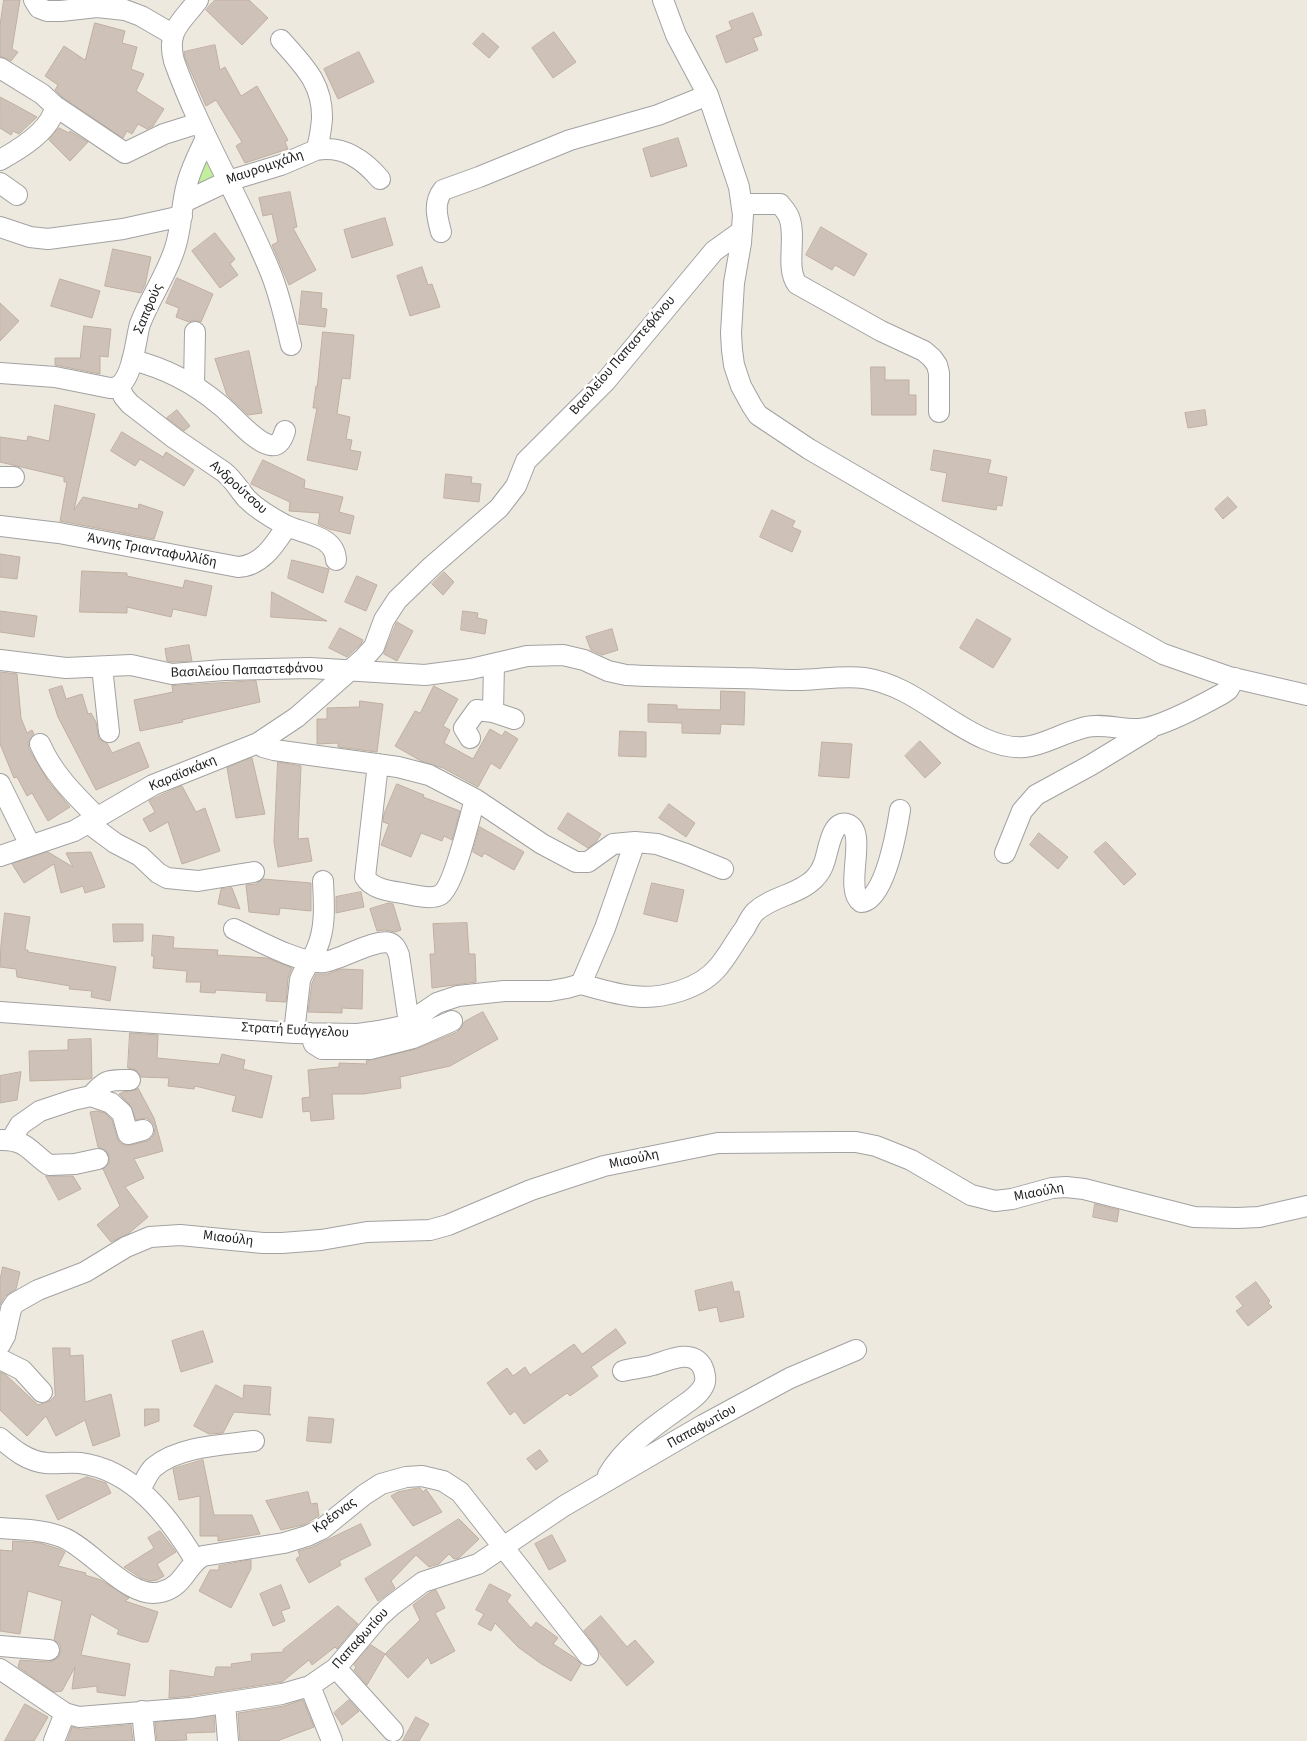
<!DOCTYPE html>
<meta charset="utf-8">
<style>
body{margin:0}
canvas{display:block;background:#eee9df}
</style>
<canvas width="1307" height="1741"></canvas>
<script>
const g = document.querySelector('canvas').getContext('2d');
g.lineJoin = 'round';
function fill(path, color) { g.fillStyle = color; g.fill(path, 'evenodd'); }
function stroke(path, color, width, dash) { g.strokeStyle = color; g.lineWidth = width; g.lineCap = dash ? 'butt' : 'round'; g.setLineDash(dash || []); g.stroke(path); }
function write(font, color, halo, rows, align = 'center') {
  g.font = font + ' "Source Sans 3",sans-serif'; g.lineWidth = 5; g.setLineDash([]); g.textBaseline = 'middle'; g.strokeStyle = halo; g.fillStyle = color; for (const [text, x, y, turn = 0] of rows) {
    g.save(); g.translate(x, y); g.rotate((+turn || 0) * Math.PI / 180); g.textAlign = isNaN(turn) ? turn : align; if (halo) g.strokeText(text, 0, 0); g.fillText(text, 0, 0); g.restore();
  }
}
fill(new Path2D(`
 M 203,158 L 212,167 L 217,176 L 197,186 L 195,170 Z`), '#c3ee9e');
const building = new Path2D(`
 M 4,0 L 20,0 L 12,49 L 18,52 L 11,61 L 0,56 L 0,26 Z
 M 215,0 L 249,0 L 268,18 L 242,45 L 206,10 Z
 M 753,13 L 762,35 L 753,38 L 758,50 L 726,63 L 716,36 L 732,29 L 729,22 Z
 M 95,23 L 125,31 L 122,43 L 137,47 L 131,69 L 144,74 L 136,91 L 164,109 L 153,126 L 147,129 L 138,124 L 132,134 L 127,131 L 123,138 L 62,97 L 55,90 L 58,85 L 45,76 L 64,46 L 85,60 Z
 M 554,32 L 576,62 L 553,78 L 532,48 Z
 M 483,33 L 499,47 L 489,58 L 473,44 Z
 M 215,45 L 220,70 L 225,67 L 241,96 L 257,86 L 288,140 L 285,142 L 288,149 L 245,163 L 236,146 L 242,142 L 216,100 L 206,106 L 185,58 L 184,52 Z
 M 359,52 L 374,82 L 338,99 L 324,69 Z
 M 0,97 L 17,106 L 37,117 L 19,134 L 13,131 L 11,135 L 0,128 Z
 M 59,128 L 69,133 L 70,131 L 88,142 L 70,161 L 49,140 Z
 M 678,138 L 687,166 L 651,177 L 643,149 Z
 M 290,192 L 297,227 L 293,228 L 316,270 L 289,285 L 272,245 L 278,242 L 272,214 L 263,216 L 259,198 Z
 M 385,218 L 393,245 L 352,258 L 344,230 Z
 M 821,227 L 867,254 L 854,276 L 835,265 L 832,270 L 806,255 Z
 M 215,233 L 235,259 L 230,264 L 238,275 L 220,288 L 192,251 Z
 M 113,249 L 151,257 L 145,285 L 141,293 L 105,286 Z
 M 422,267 L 428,285 L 432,284 L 440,307 L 410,316 L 397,276 Z
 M 177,278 L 213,294 L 201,322 L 195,320 L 189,322 L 176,317 L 179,308 L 166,303 Z
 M 60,279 L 100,291 L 92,318 L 51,306 Z
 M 302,291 L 322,293 L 321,308 L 327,309 L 325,327 L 299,324 Z
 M 0,303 L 19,321 L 0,341 Z
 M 84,326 L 111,329 L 108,357 L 100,356 L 100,374 L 55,365 L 55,358 L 80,358 Z
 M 323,332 L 354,335 L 350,379 L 342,378 L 337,414 L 350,417 L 346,439 L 352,440 L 350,450 L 361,452 L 357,470 L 307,460 L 317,408 L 313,408 L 316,386 L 317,386 Z
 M 249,351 L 262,413 L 248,415 L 227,395 L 215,359 Z
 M 871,367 L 885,367 L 885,380 L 909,380 L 909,395 L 916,395 L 916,415 L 872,415 Z
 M 55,405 L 95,414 L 74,510 L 83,497 L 138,509 L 139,504 L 163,512 L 154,539 L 60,521 L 67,482 L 64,482 L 64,477 L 0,462 L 0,437 L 27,441 L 28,436 L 49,441 Z
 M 177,410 L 190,426 L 184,431 L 167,418 Z
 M 1205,410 L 1207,425 L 1188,428 L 1185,413 Z
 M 122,432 L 163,457 L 166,452 L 194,470 L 184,486 L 140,459 L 135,466 L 111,451 Z
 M 934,450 L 991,460 L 988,473 L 1007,477 L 1002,506 L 997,505 L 996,510 L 942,501 L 947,473 L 931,470 Z
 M 263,460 L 305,480 L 304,488 L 343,497 L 339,512 L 354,516 L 350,534 L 329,529 L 318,524 L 320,513 L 289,511 L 290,502 L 251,484 Z
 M 446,474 L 472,477 L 471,483 L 481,484 L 479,502 L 444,498 Z
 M 1228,497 L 1237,507 L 1223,519 L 1215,509 Z
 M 772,510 L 795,521 L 792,527 L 801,531 L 792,552 L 760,537 Z
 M 0,554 L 20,557 L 17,579 L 0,577 Z
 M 292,560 L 329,569 L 323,593 L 288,578 Z
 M 82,571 L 127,573 L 127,576 L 183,588 L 185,580 L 212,586 L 206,616 L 173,609 L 171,617 L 127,607 L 127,613 L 80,612 Z
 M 444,572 L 454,582 L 443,595 L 432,584 Z
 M 357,576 L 377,585 L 366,611 L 345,602 Z
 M 272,592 L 327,621 L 271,617 Z
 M 0,611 L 37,616 L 34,637 L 0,632 Z
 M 463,611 L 478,613 L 477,618 L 487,620 L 485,634 L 461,630 Z
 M 977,619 L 1011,639 L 993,668 L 960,648 Z
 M 397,622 L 413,631 L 397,661 L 384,654 Z
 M 340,628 L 363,640 L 361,644 L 347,657 L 329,648 Z
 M 612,629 L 618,650 L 602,655 L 591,650 L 586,637 Z
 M 189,645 L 192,661 L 173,662 L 167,661 L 165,649 Z
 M 0,672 L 17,674 L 21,718 L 27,733 L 32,730 L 34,734 L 28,743 L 29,749 L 48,781 L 70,807 L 48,821 L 32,793 L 27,796 L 17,777 L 14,778 L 0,744 Z
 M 256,681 L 260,702 L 182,720 L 183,722 L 140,731 L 134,700 L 173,692 L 172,686 Z
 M 62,686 L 66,699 L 82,694 L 88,714 L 91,713 L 96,722 L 99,739 L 107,743 L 112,753 L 139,742 L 149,767 L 96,790 L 58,717 L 49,690 Z
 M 434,686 L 458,699 L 443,726 L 450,730 L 444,743 L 473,759 L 490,729 L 502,736 L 505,731 L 518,739 L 500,769 L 491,763 L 478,787 L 443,768 L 421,761 L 395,746 L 415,711 L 420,713 Z
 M 721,691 L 745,692 L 744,725 L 721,724 L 720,734 L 682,733 L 682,723 L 648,722 L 648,704 L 677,705 L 677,709 L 720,710 Z
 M 360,701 L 383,704 L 377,752 L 338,747 L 338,743 L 317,744 L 317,719 L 327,719 L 327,708 L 359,707 Z
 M 620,731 L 646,732 L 646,757 L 619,756 Z
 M 920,741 L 941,763 L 925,778 L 905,756 Z
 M 822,742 L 852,744 L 849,778 L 819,776 Z
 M 252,758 L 265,814 L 236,818 L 227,768 Z
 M 278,762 L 301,766 L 298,839 L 308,838 L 312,861 L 278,867 L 274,842 Z
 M 397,784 L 424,795 L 423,797 L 460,811 L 452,840 L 444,836 L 442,841 L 421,833 L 411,857 L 381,845 L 389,824 L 383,822 L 384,814 Z
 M 182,786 L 196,812 L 205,808 L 220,851 L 182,864 L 168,822 L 150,832 L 143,819 L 155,812 L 149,801 Z
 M 669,804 L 695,823 L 686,837 L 659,818 Z
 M 568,813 L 601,834 L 596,842 L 588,848 L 558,829 Z
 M 480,827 L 524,852 L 514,870 L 484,853 L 482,857 L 473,852 Z
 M 1039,833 L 1068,857 L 1058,869 L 1030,845 Z
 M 1106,842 L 1136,874 L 1124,885 L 1094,852 Z
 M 48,852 L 73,867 L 66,853 L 91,852 L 105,887 L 85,893 L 83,886 L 61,893 L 54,864 L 24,883 L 12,864 Z
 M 263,879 L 311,883 L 311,911 L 280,908 L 279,915 L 249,912 L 246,885 L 256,884 Z
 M 652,883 L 684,890 L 677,922 L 644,914 Z
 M 232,888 L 240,909 L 218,904 L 221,889 Z
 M 361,892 L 364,907 L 336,913 L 336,897 Z
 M 389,903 L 393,904 L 401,930 L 395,932 L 385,930 L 377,931 L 370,909 Z
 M 5,913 L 30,917 L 25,950 L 28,950 L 28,952 L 116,967 L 110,1001 L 91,997 L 92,991 L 69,989 L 70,986 L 17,977 L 16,969 L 0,967 L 1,944 Z
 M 467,923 L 469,954 L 475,954 L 476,982 L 432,988 L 430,954 L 435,954 L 433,924 Z
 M 113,924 L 143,924 L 143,941 L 114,942 Z
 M 153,935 L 174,937 L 173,948 L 218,950 L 217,955 L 267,958 L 292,968 L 288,978 L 286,1002 L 266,1001 L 267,993 L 216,990 L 215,993 L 200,992 L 201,982 L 186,982 L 187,971 L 153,968 L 154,956 L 152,956 Z
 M 342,969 L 363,970 L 362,1009 L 342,1008 L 342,1013 L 308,1012 L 312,983 L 316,974 L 327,974 Z
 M 483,1012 L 498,1039 L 450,1066 L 400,1077 L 401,1088 L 364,1094 L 332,1094 L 334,1119 L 311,1121 L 310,1111 L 303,1112 L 302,1098 L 310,1097 L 308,1070 L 339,1067 L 339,1063 L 367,1064 L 366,1061 L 416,1049 L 457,1032 L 461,1028 L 464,1022 Z
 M 130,1033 L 158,1035 L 157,1058 L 219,1064 L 222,1054 L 245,1060 L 243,1069 L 272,1076 L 262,1118 L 232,1111 L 236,1096 L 195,1086 L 194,1089 L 168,1086 L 169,1078 L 141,1077 L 136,1070 L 128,1068 Z
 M 91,1039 L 92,1078 L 90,1079 L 30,1081 L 29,1051 L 68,1050 L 68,1040 Z
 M 21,1072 L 17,1100 L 0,1103 L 0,1076 Z
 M 138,1088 L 154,1118 L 163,1151 L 134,1159 L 144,1178 L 125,1187 L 148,1217 L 128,1234 L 111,1242 L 97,1225 L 120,1206 L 103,1169 L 109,1163 L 109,1156 L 106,1151 L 98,1147 L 90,1112 L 97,1111 L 105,1113 L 112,1120 L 117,1138 L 120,1143 L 125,1145 L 131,1145 L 147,1141 L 152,1138 L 154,1134 L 155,1127 L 152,1122 L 146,1118 L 136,1120 L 130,1105 L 119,1094 L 123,1092 L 135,1090 Z
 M 46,1176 L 73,1176 L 81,1189 L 59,1200 Z
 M 1095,1204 L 1119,1210 L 1117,1222 L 1093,1217 Z
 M 3,1267 L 20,1272 L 16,1289 L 5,1296 L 0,1305 L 0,1280 Z
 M 732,1282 L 734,1292 L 739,1291 L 744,1317 L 720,1322 L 717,1307 L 699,1311 L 695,1291 Z
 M 1256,1282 L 1270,1301 L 1268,1303 L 1272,1307 L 1248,1326 L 1236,1311 L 1243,1306 L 1236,1297 Z
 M 616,1329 L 626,1343 L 591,1367 L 598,1376 L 570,1396 L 567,1393 L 524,1424 L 515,1411 L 510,1415 L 487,1383 L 507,1368 L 513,1376 L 525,1367 L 530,1375 L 574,1344 L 582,1354 Z
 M 203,1331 L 213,1362 L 181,1372 L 172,1341 Z
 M 53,1348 L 70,1348 L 70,1356 L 83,1355 L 85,1402 L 111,1394 L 120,1436 L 93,1446 L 85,1420 L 56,1436 L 46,1416 L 27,1436 L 0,1410 L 0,1372 L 6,1375 L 38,1405 L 50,1401 L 55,1396 Z
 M 216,1385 L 243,1399 L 244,1385 L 271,1387 L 269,1413 L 271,1415 L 234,1412 L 223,1433 L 209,1434 L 194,1426 Z
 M 145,1409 L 159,1409 L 159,1421 L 145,1426 Z
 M 309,1417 L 334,1419 L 331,1443 L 307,1441 Z
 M 540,1450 L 548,1461 L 536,1470 L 527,1459 Z
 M 203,1460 L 214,1515 L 252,1515 L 260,1534 L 218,1541 L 218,1536 L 200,1536 L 200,1496 L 179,1500 L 173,1469 Z
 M 87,1477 L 106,1483 L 111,1493 L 58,1520 L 46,1496 Z
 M 420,1488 L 423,1492 L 426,1489 L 442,1512 L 413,1526 L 391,1496 L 398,1492 Z
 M 308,1492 L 311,1504 L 317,1503 L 319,1516 L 303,1525 L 281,1530 L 266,1501 Z
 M 459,1519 L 479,1539 L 459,1558 L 454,1559 L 449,1554 L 439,1564 L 429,1567 L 416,1555 L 391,1581 L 395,1588 L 378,1601 L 365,1579 Z
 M 361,1524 L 371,1545 L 339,1561 L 341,1565 L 309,1583 L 296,1559 L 300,1556 L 298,1551 L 312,1547 Z
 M 160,1531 L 176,1552 L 157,1564 L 164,1576 L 157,1580 L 150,1581 L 141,1578 L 124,1567 L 154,1548 L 148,1538 Z
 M 552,1535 L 566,1561 L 549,1570 L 535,1544 Z
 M 13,1541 L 40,1543 L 59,1549 L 65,1552 L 58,1566 L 86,1573 L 85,1575 L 101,1580 L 129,1598 L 125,1601 L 158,1612 L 148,1642 L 142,1642 L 117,1634 L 119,1630 L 91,1614 L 81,1655 L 130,1664 L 125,1696 L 97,1692 L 97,1686 L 72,1689 L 75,1667 L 62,1691 L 54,1692 L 18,1667 L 20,1660 L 49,1662 L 54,1660 L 59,1656 L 61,1651 L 60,1645 L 54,1640 L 62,1601 L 28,1591 L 20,1634 L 0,1631 L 0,1550 L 12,1551 Z
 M 251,1560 L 251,1569 L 231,1608 L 199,1591 L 210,1570 L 219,1570 L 219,1566 Z
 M 490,1584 L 511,1595 L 507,1601 L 531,1628 L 536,1622 L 558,1638 L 553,1644 L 575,1658 L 581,1664 L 571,1681 L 540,1663 L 518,1647 L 495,1623 L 491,1631 L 478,1624 L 484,1614 L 476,1610 Z
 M 281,1585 L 290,1608 L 281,1611 L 285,1621 L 273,1626 L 260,1594 Z
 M 436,1590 L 445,1608 L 435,1613 L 455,1651 L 431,1664 L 428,1657 L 408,1678 L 385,1654 L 420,1620 L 413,1605 L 429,1593 Z
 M 338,1606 L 358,1624 L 337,1649 L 335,1647 L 312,1665 L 309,1660 L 282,1682 L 190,1696 L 169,1698 L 170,1670 L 214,1677 L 216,1667 L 232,1667 L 231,1664 L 252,1661 L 251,1654 L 284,1652 L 283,1650 Z
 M 601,1616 L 627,1647 L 635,1640 L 654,1662 L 627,1686 L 600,1654 L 597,1648 L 584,1631 Z
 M 371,1645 L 385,1654 L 367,1685 L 354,1670 L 356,1667 L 354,1665 Z
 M 303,1700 L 314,1727 L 277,1741 L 240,1741 L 238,1713 L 284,1706 Z
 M 349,1700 L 359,1711 L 342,1725 L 334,1713 Z
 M 25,1704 L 48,1717 L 34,1741 L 5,1741 Z
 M 214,1716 L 215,1732 L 186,1733 L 187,1740 L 157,1741 L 155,1723 Z
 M 416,1717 L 429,1724 L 419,1741 L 403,1741 Z
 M 131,1725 L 133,1741 L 67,1741 L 72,1727 L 80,1729 Z`);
fill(building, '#cec2b8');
stroke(building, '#c0afa0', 1);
const minor = new Path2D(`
 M 34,0 L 39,8 L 47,11 L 61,11 L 97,7 L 125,10 L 141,16 L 172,34
 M 198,0 C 181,23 166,30 174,61 C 200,134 241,200 270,271 C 280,295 285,320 291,345
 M 663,0 L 676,35 L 708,95 L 739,187 L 743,215 L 741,243 L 734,283 L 731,333 L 732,350 L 734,365 L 741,386 L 752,406 L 758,415 L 809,449 L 1100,619 L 1163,654 L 1229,677 L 1307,695
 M 0,68 L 42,94 L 55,106 C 52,130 20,149 0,160
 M 55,106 L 125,153 L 164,134 L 199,123
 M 316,150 C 343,145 363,159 380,179
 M 0,183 L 17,195
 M 184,202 L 228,181 L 281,165 L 316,150 C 320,140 321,130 322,119 C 323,83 303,65 281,40
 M 742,204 L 780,204 C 783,208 787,212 789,217 C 797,237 785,267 797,284 L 881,331 L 924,351 L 932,358 L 937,365 L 939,373 L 939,412
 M 0,227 L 30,237 L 48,239 L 123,229 L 182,216
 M 441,232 C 437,217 433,203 443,190 L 479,177 L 570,140 L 658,115 L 708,95
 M 132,360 C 165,368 194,383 220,405 C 233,415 254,442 270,445 C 280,447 283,437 285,431
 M 0,373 L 55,377 L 110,388 C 133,390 135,340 140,324 C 150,298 167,274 175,248 C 182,227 181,205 187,184 C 191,168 199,153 206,138
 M 194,386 L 195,332
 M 119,387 L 124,397 L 130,404 L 174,438 L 224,472 C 234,480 239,490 247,499 C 258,510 272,518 285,525 C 303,534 335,535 336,560
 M 0,477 L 14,477
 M 0,526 L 59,533 L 238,567 C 262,566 275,544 287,526
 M 0,660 L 66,668 L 131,665 L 172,674 L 224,670 L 310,668 L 425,675 L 471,669 L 527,656 L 563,655 L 584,660 L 608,671 L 626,675 C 663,677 699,677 736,678 C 756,678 776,680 796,680 C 819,680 842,675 864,678 C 911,685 943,721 985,739 C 1031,759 1044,738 1086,727 C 1103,723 1121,730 1139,729 C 1160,728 1202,705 1222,694 L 1228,690 L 1235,678
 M 102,667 L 109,732
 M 493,712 L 514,719
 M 470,738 L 464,728 L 477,710 L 493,712 L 494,664
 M 258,743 L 263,747 L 274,750 L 398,767 L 429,775 L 475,799 L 542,844 L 576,862 L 588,862 L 613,844 L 635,842 L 657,844 L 686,854 L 723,869
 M 40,744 C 53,774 75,795 97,817
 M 378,764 L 365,877 C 372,889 389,891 402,893 C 412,895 431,900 440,895 C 454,887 470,816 475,799
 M 0,784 L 30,845
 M 88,823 L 115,843 L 140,856 L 158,873 L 167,878 L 198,881 L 254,872
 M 1005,853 L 1022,811 L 1036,795 L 1091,765 L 1150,729
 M 0,856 L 74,831 L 153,785 L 258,743 L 297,717 L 364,658 L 374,647 L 384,620 L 397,600 L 432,566 L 499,508 L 516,486 L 526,461 L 605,382 L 714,251 L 742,231
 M 234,929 C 255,939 302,965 324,962 C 341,960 375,938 390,943 C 395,945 397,950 399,955 L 409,1023
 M 581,984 C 598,989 615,994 632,996 C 661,1000 701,989 719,966 C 729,954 736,940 745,928 C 748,922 751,916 755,912 C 772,896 798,895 814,879 C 819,874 822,869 824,863 C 828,854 831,819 847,824 C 869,831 843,889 861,902 C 885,902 897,829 900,810
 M 581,984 L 605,928 L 635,842
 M 0,1012 L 294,1033 L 358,1034 L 379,1031 L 403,1026 L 437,1003 L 458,996 L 504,991 L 550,991 L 567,988 L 581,984
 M 294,1033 L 300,980 C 304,968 313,959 317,948 C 326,927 324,904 323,881
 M 310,1033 L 314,1044 L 322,1049 L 370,1049 L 413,1038 L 452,1021
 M 91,1096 C 106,1079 108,1080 130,1080
 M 0,1140 C 26,1139 29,1151 49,1165 L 75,1164 L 98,1159
 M 11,1140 L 20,1125 L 40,1111 L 73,1100 L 91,1096 L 111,1103 L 122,1113 L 128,1134 L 143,1130
 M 0,1345 L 5,1336 L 11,1309 L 15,1303 L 38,1290 L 85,1272 L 126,1247 L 150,1237 L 180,1235 L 263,1243 L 282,1243 L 321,1240 L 367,1232 L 430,1230 L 448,1225 L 531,1190 L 604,1166 L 718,1143 L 835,1142 L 856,1142 L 876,1146 L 911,1160 L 971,1195 L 995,1201 L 1012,1199 L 1052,1188 L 1066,1187 L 1084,1189 L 1194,1217 L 1237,1218 L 1259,1217 L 1307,1206
 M 0,1359 L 22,1370 L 42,1392
 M 0,1438 C 14,1450 27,1461 46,1463 C 57,1464 68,1462 80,1463 C 134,1470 169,1517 195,1560
 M 608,1475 C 623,1449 650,1429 674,1412 C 683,1405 697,1398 703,1387 C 707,1381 705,1372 702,1366 C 691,1348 667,1361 653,1365 C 643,1368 633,1368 623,1371
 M 140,1490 C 144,1483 148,1472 154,1467 C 179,1446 223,1445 254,1441
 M 0,1528 C 21,1530 44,1529 64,1538 C 91,1549 130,1601 161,1592 C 185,1586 186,1565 203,1556 L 284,1543 L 307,1536 L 322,1529 L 364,1495 L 381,1484 L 406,1477 L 422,1476 L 443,1481 L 460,1492 L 588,1655
 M 0,1646 L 49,1650
 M 336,1668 L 393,1731
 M 0,1669 L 65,1713 L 79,1717 L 191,1708 L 282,1694 L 310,1686 L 336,1668 L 380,1616 L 391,1606 L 423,1582 L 478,1564 L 564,1506 L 703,1425 L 790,1378 L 856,1350
 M 310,1686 L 332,1741
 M 225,1703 L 228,1741
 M 142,1711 L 145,1741
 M 54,1741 L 65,1713`);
stroke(minor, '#a2a2a2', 22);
stroke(minor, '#fff', 20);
write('14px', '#1b1b1b', '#fff', [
 ["Μαυρομιχάλη",265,168,-19],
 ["Σαπφούς",149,309,-67],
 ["Βασιλείου Παπαστεφάνου",623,356,-49],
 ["Ανδρούτσου",238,488,42],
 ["Άννης Τριανταφυλλίδη",152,551,11],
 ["Βασιλείου Παπαστεφάνου",247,671,-2],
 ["Καραϊσκάκη",183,774,-23],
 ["Στρατή Ευάγγελου",295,1031,3],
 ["Μιαούλη",634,1160,-12],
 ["Μιαούλη",1039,1193,-11],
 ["Μιαούλη",228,1239,7],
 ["Παπαφωτίου",702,1427,-29],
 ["Κρέσνας",335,1516,-36],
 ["Παπαφωτίου",361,1639,-48]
]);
</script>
